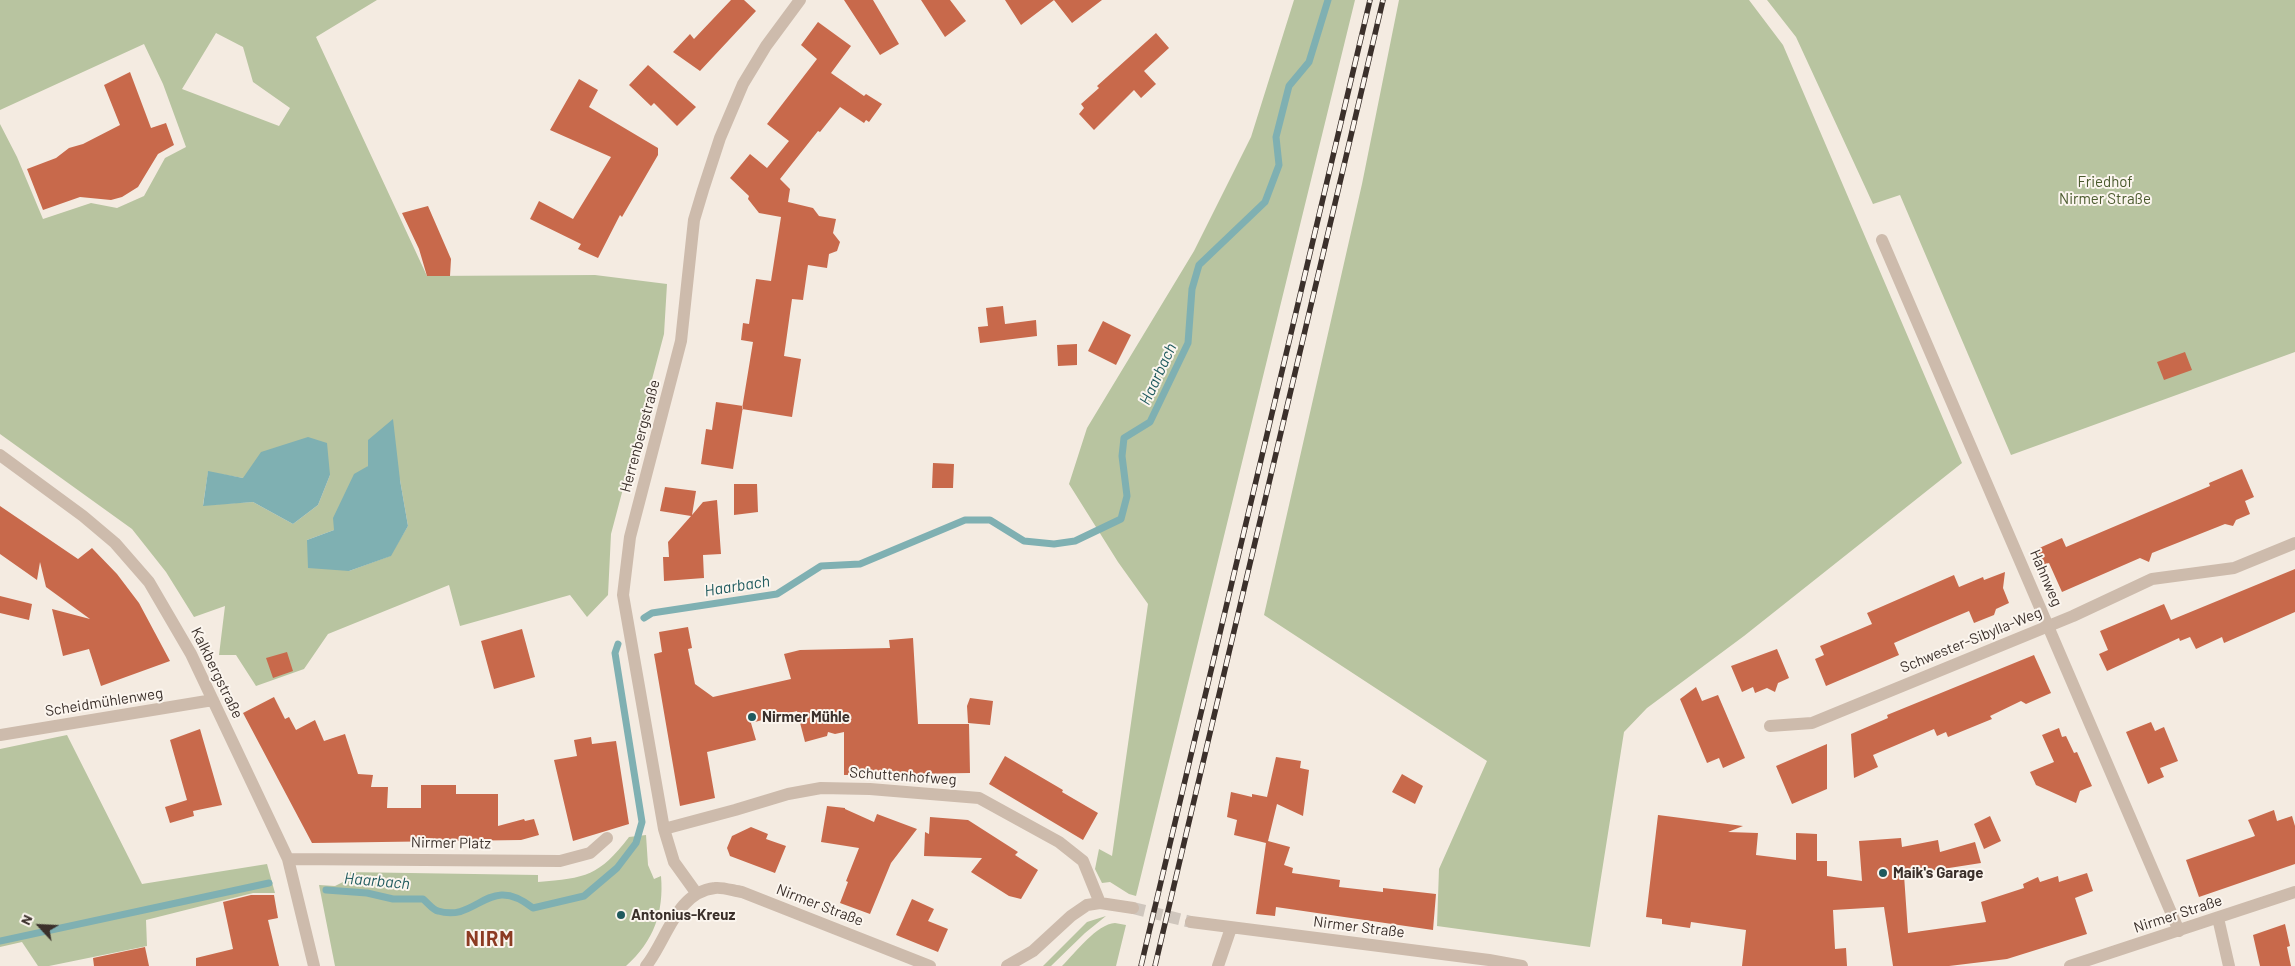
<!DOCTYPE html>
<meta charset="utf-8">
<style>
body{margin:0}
#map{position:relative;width:2295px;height:966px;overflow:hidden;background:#f4ebe1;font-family:Barlow,sans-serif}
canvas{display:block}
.north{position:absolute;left:15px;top:901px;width:50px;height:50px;-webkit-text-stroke:4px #fbf5ee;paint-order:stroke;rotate:295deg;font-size:14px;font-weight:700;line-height:20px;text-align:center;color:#3b302b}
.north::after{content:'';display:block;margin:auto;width:18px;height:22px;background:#3b302b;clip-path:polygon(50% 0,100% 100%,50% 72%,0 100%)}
</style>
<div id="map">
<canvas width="2295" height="966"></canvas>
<div class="north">N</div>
</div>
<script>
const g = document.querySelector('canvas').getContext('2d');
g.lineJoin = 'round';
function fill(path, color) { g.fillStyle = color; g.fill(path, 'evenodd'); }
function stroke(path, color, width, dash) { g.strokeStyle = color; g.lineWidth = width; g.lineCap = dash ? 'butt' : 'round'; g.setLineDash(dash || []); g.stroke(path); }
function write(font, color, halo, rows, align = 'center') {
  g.font = font + ' Barlow,sans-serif'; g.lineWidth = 4; g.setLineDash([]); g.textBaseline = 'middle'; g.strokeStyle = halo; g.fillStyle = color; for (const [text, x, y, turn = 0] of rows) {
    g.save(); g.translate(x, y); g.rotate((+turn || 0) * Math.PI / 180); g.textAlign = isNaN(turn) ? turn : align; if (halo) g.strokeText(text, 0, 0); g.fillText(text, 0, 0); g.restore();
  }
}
fill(new Path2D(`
 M 0,0 L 377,0 L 316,37 L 427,276 L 595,275 L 667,284 L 664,334 L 611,534 L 608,595 L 587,617 L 570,595 L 460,626 L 449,585 L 328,634 L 304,669 L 256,686 L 236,655 L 219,655 L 225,606 L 194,617 L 166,572 L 132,529 L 0,434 L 0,124 L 17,157 L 43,219 L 91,203 L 117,208 L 144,196 L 165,158 L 186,147 L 163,84 L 144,44 L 0,110 ZM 216,33 L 243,47 L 253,82 L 290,108 L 279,126 L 182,89 ZM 368,440 L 400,480 L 408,526 L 390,556 L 349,571 L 307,540 L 334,530 L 368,466 ZM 208,472 L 243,478 L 330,475 L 318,505 L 293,524 L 253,502 L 203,505 Z
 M 1294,0 L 1355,0 L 1136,896 L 1129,894 L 1110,882 L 1102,883 L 1095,869 L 1099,849 L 1112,856 L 1148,604 L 1118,562 L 1069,484 L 1087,428 L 1194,251 L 1251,137 Z
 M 1399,0 L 1749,0 L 1783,45 L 1962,463 L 1744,636 L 1647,708 L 1624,732 L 1590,947 L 1437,926 L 1439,869 L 1487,761 L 1264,615 L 1362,184 Z
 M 1767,0 L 2295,0 L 2295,352 L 2011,455 L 1900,195 L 1873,204 L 1796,37 Z
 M 67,735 L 142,884 L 267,864 L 275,893 L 253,893 L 146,920 L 147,946 L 49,966 L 38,966 L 22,942 L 0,947 L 0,749 Z
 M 646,835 L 648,865 L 654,879 L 661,876 C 664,912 654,941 626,966 L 335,966 L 319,885 L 335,886 L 343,882 L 345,872 L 538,875 L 538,882 C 586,878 599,876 629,837 Z
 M 1106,916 L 1085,933 L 1051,966 L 1043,966 L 1087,922 Z
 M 1115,923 L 1126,925 L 1116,966 L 1062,966 C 1075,953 1097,924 1115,923 Z`), '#b8c4a0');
fill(new Path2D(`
 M 393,419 L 400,480 L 408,526 L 391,556 L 349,571 L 308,568 L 307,540 L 334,530 L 333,518 L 354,474 L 368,466 L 368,440 Z
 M 308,437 L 327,443 L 330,475 L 318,505 L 293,524 L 253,502 L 203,506 L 208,471 L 243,478 L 261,452 Z`), '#7fb0b2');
stroke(new Path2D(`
 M 644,618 L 652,613 L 777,594 L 821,566 L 860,564 L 965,520 L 990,520 L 1024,541 L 1054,544 L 1075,541 L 1121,519 L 1127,496 L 1122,456 L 1124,438 L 1150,422 L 1188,343 L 1192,289 L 1199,265 L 1265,202 L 1279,165 L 1276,137 L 1289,86 L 1309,62 L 1328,0
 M 326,890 L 367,893 L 393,899 L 423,899 C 428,903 433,910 438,911 C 478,923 488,872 533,908 L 584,896 L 617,868 L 636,843 L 642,822 L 615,653 L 618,644
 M 0,941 L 269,883`), '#7fb0b2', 7);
fill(new Path2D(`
 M 731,0 L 744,0 L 756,11 L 700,71 L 673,52 L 690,34 L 694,39 Z
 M 844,0 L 873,0 L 899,44 L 880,55 Z
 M 921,0 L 950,0 L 966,21 L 945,37 Z
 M 1005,0 L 1102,0 L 1072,23 L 1054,0 L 1021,25 Z
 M 818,22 L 851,46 L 831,73 L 864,96 L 866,94 L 882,104 L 869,122 L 866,120 L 864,123 L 840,107 L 820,132 L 818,131 L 780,179 L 790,189 L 788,202 L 813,208 L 819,216 L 836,219 L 833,233 L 840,242 L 837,251 L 829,254 L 827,268 L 808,265 L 803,300 L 792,299 L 784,356 L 801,359 L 792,417 L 742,409 L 753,342 L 741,340 L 743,323 L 749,324 L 756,279 L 771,281 L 781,217 L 759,213 L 748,199 L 749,196 L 730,178 L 750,154 L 767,168 L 789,141 L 767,124 L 817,59 L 801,45 Z
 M 1156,33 L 1169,48 L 1144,71 L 1156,84 L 1141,98 L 1134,90 L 1094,130 L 1079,114 L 1084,108 L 1081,104 L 1099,88 L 1097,86 Z
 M 648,65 L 696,107 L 677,126 L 654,103 L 651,106 L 629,85 Z
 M 130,72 L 151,128 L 166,123 L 174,145 L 158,154 L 138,187 L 122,197 L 111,200 L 80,197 L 43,210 L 27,169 L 56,158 L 69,148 L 83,144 L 120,125 L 104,85 Z
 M 579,79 L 598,90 L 589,107 L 658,148 L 658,155 L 622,217 L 620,215 L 598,258 L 578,249 L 581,244 L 530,219 L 539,201 L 573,219 L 611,157 L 550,130 Z
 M 428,206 L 451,259 L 450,276 L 427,276 L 419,249 L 402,213 Z
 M 1003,306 L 1005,324 L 1036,320 L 1037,336 L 980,343 L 978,327 L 988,326 L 986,308 Z
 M 1103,321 L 1131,335 L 1116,365 L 1088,351 Z
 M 1077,344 L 1077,365 L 1058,366 L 1057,345 Z
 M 2185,352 L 2192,370 L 2164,380 L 2157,362 Z
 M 716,402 L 743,406 L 733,469 L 701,464 L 706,429 L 712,430 Z
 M 933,463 L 954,464 L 953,488 L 932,488 Z
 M 2242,469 L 2254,497 L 2245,501 L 2250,514 L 2236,520 L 2233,526 L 2225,524 L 2152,553 L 2149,562 L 2140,558 L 2062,592 L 2049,563 L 2043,565 L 2037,549 L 2062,538 L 2066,547 L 2210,486 L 2209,483 Z
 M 734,484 L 757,484 L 758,512 L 734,515 Z
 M 665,487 L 696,491 L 692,515 L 703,502 L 717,500 L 721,554 L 703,555 L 704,578 L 664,581 L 663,557 L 669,557 L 668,542 L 691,516 L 660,511 Z
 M 0,506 L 78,559 L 92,548 L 117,574 L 139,603 L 170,661 L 101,686 L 89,649 L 63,656 L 52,609 L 90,619 L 46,587 L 40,562 L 37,580 L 0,554 Z
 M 2295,569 L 2295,612 L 2224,643 L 2222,637 L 2196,649 L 2190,637 L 2180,641 L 2179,638 L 2107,671 L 2099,654 L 2108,650 L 2100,631 L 2164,604 L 2171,620 Z
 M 2005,572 L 2003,588 L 2009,603 L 1996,609 L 1994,615 L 1974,623 L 1969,611 L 1931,627 L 1894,643 L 1899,655 L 1826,686 L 1815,659 L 1824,655 L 1820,646 L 1872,624 L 1867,613 L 1954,575 L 1959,587 L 1983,577 L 1984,580 Z
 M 0,596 L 32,604 L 29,620 L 0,613 Z
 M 688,627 L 692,648 L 688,649 L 695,684 L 713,697 L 791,679 L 784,654 L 800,650 L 890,648 L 889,640 L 913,638 L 918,724 L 969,724 L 970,773 L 844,775 L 844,732 L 835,734 L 828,732 L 827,736 L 805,742 L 797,711 L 751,723 L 756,740 L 707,752 L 715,798 L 680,806 L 654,654 L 662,652 L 659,632 Z
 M 522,629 L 535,677 L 494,689 L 481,641 Z
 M 1777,649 L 1789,678 L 1778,683 L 1775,692 L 1767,688 L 1755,693 L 1753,687 L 1742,692 L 1731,666 Z
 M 287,652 L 293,671 L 273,678 L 266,658 Z
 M 2034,655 L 2051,693 L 2026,704 L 2021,701 L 1990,716 L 1992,719 L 1948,737 L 1946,732 L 1937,736 L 1934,729 L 1873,755 L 1878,767 L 1854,778 L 1851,734 L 1888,718 L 1887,715 Z
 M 1696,687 L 1702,701 L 1718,695 L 1745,758 L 1723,768 L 1719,758 L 1707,763 L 1680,699 Z
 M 274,697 L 285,719 L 289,717 L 296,730 L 315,720 L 324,741 L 345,734 L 358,774 L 373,775 L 371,787 L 388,787 L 387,808 L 421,808 L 421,785 L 456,785 L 456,794 L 498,794 L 498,826 L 524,819 L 525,821 L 534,819 L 539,835 L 521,840 L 312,843 L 243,713 Z
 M 970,698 L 993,701 L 990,725 L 968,723 L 967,706 Z
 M 2151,722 L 2155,731 L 2164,727 L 2178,761 L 2160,768 L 2164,777 L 2148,784 L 2126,732 Z
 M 2059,728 L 2062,737 L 2066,736 L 2074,753 L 2077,752 L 2092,786 L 2080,791 L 2076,803 L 2036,785 L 2030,772 L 2054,762 L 2042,735 Z
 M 200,729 L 222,805 L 193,811 L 194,816 L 170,823 L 165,807 L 187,800 L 170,740 Z
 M 591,737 L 592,744 L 616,741 L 629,824 L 573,841 L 554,760 L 577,756 L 574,740 Z
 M 1827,744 L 1827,789 L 1792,804 L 1776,766 Z
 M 1005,756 L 1063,790 L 1062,792 L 1098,813 L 1083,840 L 989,784 Z
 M 1276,757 L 1301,761 L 1300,768 L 1309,770 L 1303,816 L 1277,804 L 1268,841 L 1290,847 L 1284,865 L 1293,868 L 1292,873 L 1340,880 L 1339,887 L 1383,892 L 1383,888 L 1436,894 L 1433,930 L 1276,907 L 1275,916 L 1256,914 L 1266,843 L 1234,835 L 1237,820 L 1227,817 L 1231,792 L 1252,797 L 1252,794 L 1267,797 Z
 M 1402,774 L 1423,786 L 1415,804 L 1392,792 Z
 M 827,806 L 845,808 L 845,809 L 874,822 L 877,814 L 917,829 L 891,863 L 870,914 L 840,903 L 848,882 L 846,881 L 859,848 L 821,842 Z
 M 2274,810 L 2277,821 L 2292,816 L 2295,826 L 2295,864 L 2199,897 L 2186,860 L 2255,836 L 2248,820 Z
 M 1658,815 L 1743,826 L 1728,832 L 1758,833 L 1756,855 L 1796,860 L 1796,833 L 1817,834 L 1817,861 L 1827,861 L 1827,876 L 1862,881 L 1859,841 L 1901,838 L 1902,847 L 1938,840 L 1940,852 L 1975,842 L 1981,863 L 1904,875 L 1908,933 L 1986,922 L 1981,902 L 2024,888 L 2023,884 L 2038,877 L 2040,882 L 2058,876 L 2059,882 L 2087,873 L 2093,891 L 2075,898 L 2087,934 L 2007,959 L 1949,966 L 1893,966 L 1884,907 L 1833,910 L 1835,949 L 1846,948 L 1847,966 L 1742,966 L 1746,930 L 1691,922 L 1690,928 L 1662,924 L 1662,919 L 1646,917 Z
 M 1990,816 L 2001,841 L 1984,849 L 1974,824 Z
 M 930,817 L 968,820 L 1018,852 L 1015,855 L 1038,870 L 1021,899 L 1009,896 L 971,872 L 982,858 L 924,856 L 925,832 L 929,834 Z
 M 751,827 L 768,834 L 766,839 L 786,846 L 775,873 L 730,856 L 727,848 L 732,836 Z
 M 251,895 L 274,895 L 278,918 L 268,920 L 279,966 L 196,966 L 196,958 L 233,949 L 223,902 Z
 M 912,899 L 934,909 L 928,921 L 948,929 L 938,952 L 896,935 Z
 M 2285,924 L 2290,946 L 2287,947 L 2291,966 L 2260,966 L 2253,935 Z
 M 145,947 L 149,966 L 94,966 L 93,958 Z`), '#c8694b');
stroke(new Path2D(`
 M 1133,908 L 1191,922`), '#cfc6bd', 12, [12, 6]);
stroke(new Path2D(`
 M 1882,240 L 2179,931
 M 0,455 L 83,516 L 115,543 L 149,582 L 191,654 L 288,859 L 314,966
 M 1770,726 L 1812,723 L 2073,616 L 2152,579 L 2234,568 L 2295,543
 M 0,735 L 213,700
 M 664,829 L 735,810 L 788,794 L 821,788 L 870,789 L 979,798 L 1059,842 L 1083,861 L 1100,903
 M 288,859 L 560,861 L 590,853 L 607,838
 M 697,894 L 674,862 L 664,829 L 623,595 L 630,537 L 681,341 L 694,220 L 703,190 L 720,138 L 743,84 L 766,46 L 800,0
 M 2218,918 L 2229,966
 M 1191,922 L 1489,960 L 1522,966
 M 646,966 C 667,940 676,892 715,888 C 723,887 734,891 742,892 L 930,966
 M 1007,966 L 1033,951 L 1071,916 L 1087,905 L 1100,903 L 1133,908
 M 1218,966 L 1231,928
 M 2070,966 L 2295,892`), '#cdbbac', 12);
const rail = new Path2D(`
 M 1141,966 L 1370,0
 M 1155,966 L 1383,0`);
stroke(rail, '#3b302b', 5.5);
stroke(rail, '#fbf5ee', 4, [11]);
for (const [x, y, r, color] of [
 [752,717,5,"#1f5a5e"],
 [1883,873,5,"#1f5a5e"],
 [621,915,5,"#1f5a5e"]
]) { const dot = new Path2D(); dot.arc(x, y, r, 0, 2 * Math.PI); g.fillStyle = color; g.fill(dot); stroke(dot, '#fbf5ee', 2); }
write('15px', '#4a5a2e', '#fbf5ee', [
 ["Friedhof",2105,182],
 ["Nirmer Straße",2105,199]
]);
write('15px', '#3b302b', '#fbf5ee', [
 ["Herrenbergstraße",640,436,-75],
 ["Hahnweg",2046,578,67],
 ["Schwester-Sibylla-Weg",1971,640,-22],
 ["Kalkbergstraße",217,673,64],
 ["Scheidmühlenweg",104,702,-9],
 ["Schuttenhofweg",903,776,4],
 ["Nirmer Platz",451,843,1],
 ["Nirmer Straße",820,905,21],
 ["Nirmer Straße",2178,914,-18],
 ["Nirmer Straße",1359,927,7]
]);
write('bold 15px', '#3b302b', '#fbf5ee', [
 ["Nirmer Mühle",762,717],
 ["Maik's Garage",1893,873],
 ["Antonius-Kreuz",631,915]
], 'left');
write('italic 16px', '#1f5a5e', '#fbf5ee', [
 ["Haarbach",1158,374,-65],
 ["Haarbach",737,586,-9],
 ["Haarbach",377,881,5]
]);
g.letterSpacing = '1px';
write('bold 20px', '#8c3b22', '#fbf5ee', [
 ["NIRM",490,939]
]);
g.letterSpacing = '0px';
</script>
